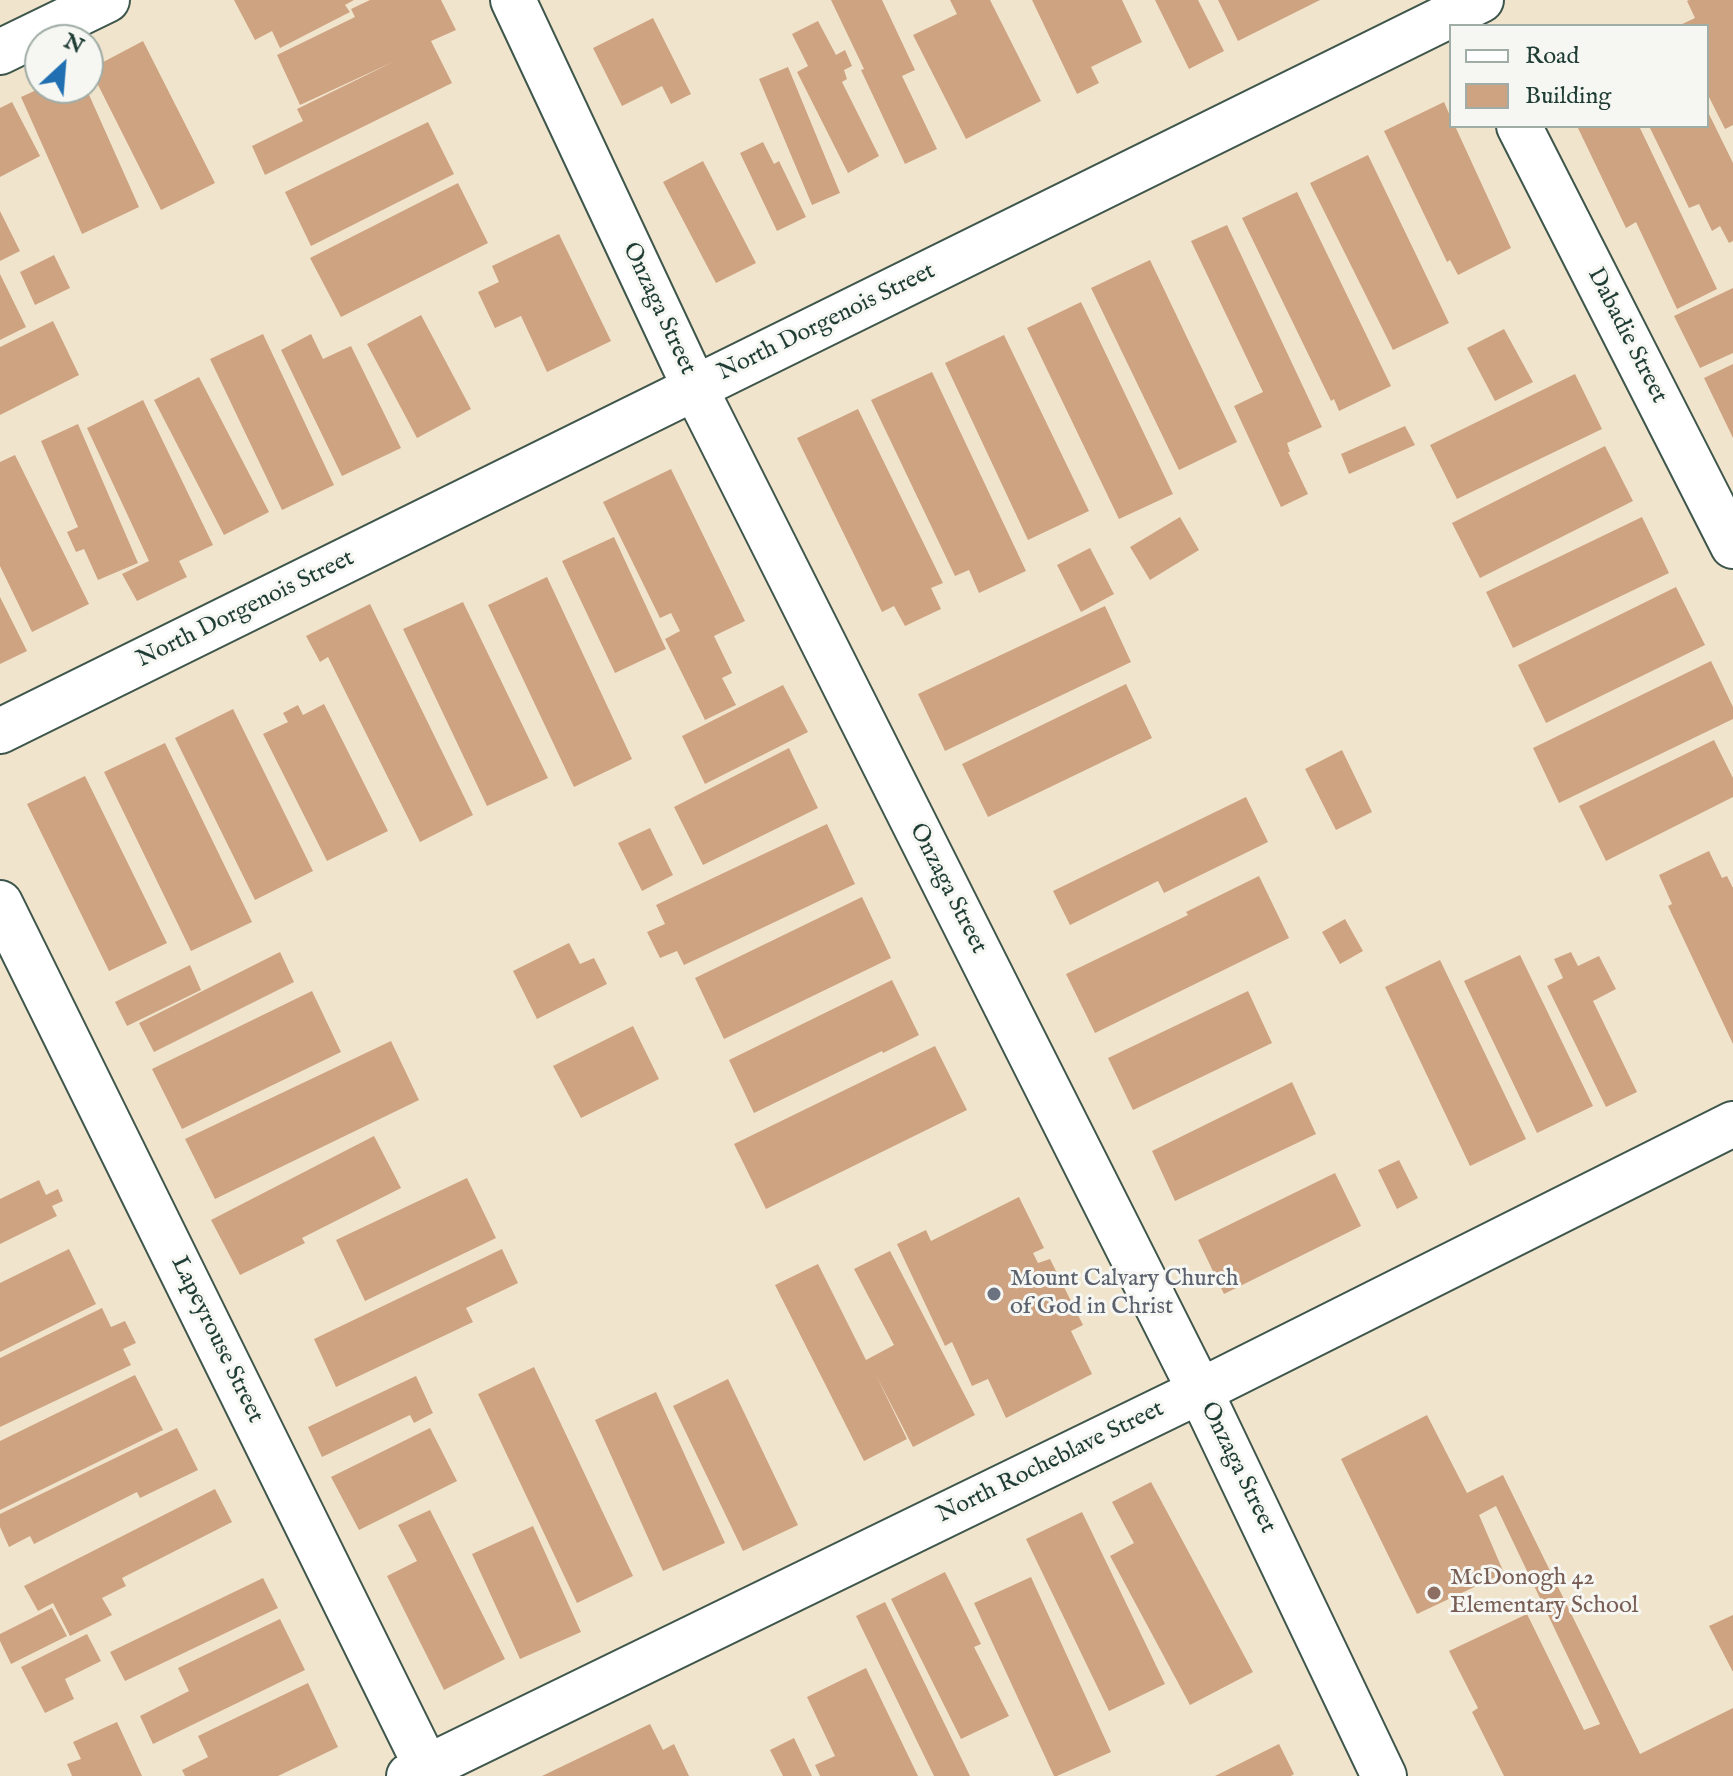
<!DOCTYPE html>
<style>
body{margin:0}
#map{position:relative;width:1733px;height:1776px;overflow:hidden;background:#f1e4cc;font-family:"IM FELL English",serif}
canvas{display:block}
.legend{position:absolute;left:1449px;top:24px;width:260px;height:104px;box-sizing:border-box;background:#f6f6f2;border:2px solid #a0aca6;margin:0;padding:10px 14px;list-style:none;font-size:24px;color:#1f3d34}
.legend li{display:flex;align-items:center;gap:16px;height:40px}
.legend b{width:40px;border:2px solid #a0aca6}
.north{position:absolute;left:24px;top:24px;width:80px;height:80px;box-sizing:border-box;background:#f6f6f2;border:2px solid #a0aca6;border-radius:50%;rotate:26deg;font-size:22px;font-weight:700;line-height:32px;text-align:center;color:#1f3d34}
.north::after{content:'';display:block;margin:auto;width:28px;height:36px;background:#1f6fb2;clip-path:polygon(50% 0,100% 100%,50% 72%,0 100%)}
</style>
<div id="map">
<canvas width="1733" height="1776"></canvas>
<ul class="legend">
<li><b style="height:10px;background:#fff"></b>Road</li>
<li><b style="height:22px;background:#cea381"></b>Building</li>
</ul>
<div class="north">N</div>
</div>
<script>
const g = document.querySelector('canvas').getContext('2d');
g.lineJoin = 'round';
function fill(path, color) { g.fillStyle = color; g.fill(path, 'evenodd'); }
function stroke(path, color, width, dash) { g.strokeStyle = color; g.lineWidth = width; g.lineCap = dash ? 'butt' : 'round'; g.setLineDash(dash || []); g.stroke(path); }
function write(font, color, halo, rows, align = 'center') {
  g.font = font + ' "IM FELL English",serif'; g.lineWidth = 6; g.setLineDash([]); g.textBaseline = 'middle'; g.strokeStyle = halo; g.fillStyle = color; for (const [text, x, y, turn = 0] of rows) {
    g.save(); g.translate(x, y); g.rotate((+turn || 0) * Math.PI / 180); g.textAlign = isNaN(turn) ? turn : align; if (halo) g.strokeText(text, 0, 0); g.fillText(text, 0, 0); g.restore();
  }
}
fill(new Path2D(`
 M 234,0 L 354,0 L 345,5 L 350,12 L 280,48 L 272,31 L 255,40 Z
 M 370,0 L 441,0 L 456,30 L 431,41 L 452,83 L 265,175 L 252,146 L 303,121 L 297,109 L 395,61 L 300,105 L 277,55 L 355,17 L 351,9 Z
 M 831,0 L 882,0 L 915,70 L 902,76 L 937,149 L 905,164 L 861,70 L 864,69 Z
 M 950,0 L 990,0 L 1041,101 L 966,139 L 913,35 L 957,14 Z
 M 1032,0 L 1122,0 L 1142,42 L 1091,67 L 1099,83 L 1077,94 Z
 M 1155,0 L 1198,0 L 1224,51 L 1189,69 Z
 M 1218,0 L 1320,0 L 1238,41 Z
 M 1689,0 L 1733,0 L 1733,125 L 1725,129 L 1707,93 L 1707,26 L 1678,26 L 1695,18 L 1687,1 Z
 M 653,18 L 691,94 L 671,104 L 662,86 L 622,106 L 593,48 Z
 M 818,21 L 836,55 L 845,50 L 852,66 L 844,70 L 847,79 L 842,82 L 879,156 L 848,173 L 797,72 L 808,66 L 792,34 Z
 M 143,41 L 215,183 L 161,210 L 90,69 Z
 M 788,67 L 840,193 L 812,205 L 759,79 Z
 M 41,88 L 86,88 L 139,207 L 82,234 L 21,97 Z
 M 12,102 L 40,156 L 0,177 L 0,108 Z
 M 1444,102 L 1451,118 L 1451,126 L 1455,126 L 1511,248 L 1458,275 L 1450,260 L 1447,262 L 1384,131 Z
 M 1707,110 L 1733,163 L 1733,241 L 1729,243 L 1720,226 L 1712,231 L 1699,204 L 1689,208 L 1649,126 L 1707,126 Z
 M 428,122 L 454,174 L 311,246 L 285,192 Z
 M 1577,126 L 1639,126 L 1717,289 L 1677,309 L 1636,222 L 1626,228 Z
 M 763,142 L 774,164 L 779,161 L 806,217 L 777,231 L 740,153 Z
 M 1368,155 L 1449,323 L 1393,350 L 1310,183 Z
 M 703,161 L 756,263 L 716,283 L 663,182 Z
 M 458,183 L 488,243 L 341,317 L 310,258 Z
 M 1297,192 L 1391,386 L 1339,411 L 1334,399 L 1331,401 L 1242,218 Z
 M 0,211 L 20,251 L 0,261 Z
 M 1227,225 L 1322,427 L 1287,443 L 1290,452 L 1288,452 L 1308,494 L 1281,507 L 1234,406 L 1263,392 L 1191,241 Z
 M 559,234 L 611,341 L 547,372 L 521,316 L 495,328 L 478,292 L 499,282 L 492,266 Z
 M 54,255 L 70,288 L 35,305 L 20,272 Z
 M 1150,260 L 1237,442 L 1179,470 L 1091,288 Z
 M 0,274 L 26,327 L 0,340 Z
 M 1733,288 L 1733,353 L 1700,368 L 1674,316 Z
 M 1081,302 L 1173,494 L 1119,519 L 1027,328 Z
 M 421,315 L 471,409 L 417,438 L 367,344 Z
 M 53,321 L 79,375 L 0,415 L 0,347 Z
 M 1504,329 L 1533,382 L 1495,401 L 1467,348 Z
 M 263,334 L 334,485 L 282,510 L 210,359 Z
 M 311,334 L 323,359 L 351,346 L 401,448 L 342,476 L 281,350 Z
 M 1004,335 L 1089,511 L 1028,540 L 945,363 Z
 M 1733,364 L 1733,438 L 1704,378 Z
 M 932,372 L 1026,571 L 979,593 L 969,570 L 955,576 L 871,400 Z
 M 1575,374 L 1602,429 L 1457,499 L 1430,445 Z
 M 199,377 L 269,512 L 224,535 L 154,400 Z
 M 143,400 L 213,545 L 179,561 L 187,577 L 137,601 L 122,574 L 149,561 L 87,428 Z
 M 858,409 L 943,583 L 931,588 L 941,609 L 905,626 L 894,606 L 882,612 L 797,438 Z
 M 78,424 L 138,563 L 98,580 L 84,549 L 76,552 L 67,532 L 78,527 L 41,441 Z
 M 1405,426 L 1415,445 L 1349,474 L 1341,454 Z
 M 1605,446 L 1633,501 L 1480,578 L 1452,523 Z
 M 15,455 L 89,604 L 32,632 L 0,566 L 0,462 Z
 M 671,469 L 745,621 L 714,636 L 732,673 L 722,678 L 736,705 L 705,720 L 665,639 L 680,631 L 671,613 L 660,618 L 603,502 Z
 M 1180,517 L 1199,550 L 1150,580 L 1130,547 Z
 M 1642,517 L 1669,573 L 1513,648 L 1486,592 Z
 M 614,537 L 666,649 L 615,673 L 562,561 Z
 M 1090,548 L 1114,594 L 1081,612 L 1057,565 Z
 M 547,577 L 632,759 L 574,787 L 488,605 Z
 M 1676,587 L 1705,645 L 1546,723 L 1518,665 Z
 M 0,597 L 27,651 L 0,664 Z
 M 463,602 L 548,778 L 487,806 L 403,629 Z
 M 370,604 L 473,815 L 420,842 L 328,657 L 320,662 L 306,636 Z
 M 1105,606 L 1131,662 L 945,751 L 918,694 Z
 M 1711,661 L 1733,707 L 1733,719 L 1559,803 L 1533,748 Z
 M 1126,684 L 1152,738 L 988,817 L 962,764 Z
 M 783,685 L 808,732 L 705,784 L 682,736 Z
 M 324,704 L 388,831 L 327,861 L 263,734 L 288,722 L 283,713 L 298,705 L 303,715 Z
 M 233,709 L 313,871 L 255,900 L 175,738 Z
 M 1714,740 L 1733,778 L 1733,797 L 1606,861 L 1579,806 Z
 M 165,743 L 252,922 L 191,951 L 104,772 Z
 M 789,748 L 818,808 L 703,865 L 674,807 Z
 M 1342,750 L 1372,812 L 1336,830 L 1305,769 Z
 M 85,776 L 167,943 L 109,971 L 27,804 Z
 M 1246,797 L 1268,842 L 1164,893 L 1158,881 L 1070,925 L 1053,891 Z
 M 827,824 L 855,884 L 684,965 L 677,951 L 660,958 L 647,932 L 665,924 L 656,905 Z
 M 650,828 L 673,875 L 642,891 L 618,843 Z
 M 1709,851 L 1722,878 L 1727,876 L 1733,888 L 1733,1044 L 1668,906 L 1672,904 L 1659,875 Z
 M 1259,876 L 1289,938 L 1095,1033 L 1066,974 L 1188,915 L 1186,912 Z
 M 862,897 L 891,958 L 724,1039 L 695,978 Z
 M 1345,919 L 1363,951 L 1340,964 L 1322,932 Z
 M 569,943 L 580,964 L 594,958 L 607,984 L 537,1019 L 513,971 Z
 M 280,952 L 294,982 L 154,1052 L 139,1023 Z
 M 1571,952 L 1578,966 L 1599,956 L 1616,989 L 1593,1001 L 1637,1092 L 1606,1107 L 1547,986 L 1563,978 L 1554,959 Z
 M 1520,955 L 1593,1106 L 1537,1133 L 1464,981 Z
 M 1440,960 L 1526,1139 L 1470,1166 L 1385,987 Z
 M 190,965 L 201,990 L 127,1026 L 115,1002 Z
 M 892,980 L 919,1035 L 883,1053 L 882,1051 L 754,1113 L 729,1060 Z
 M 312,991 L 341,1052 L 182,1129 L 152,1069 Z
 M 1248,991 L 1272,1043 L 1133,1110 L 1108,1058 Z
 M 633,1026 L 659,1079 L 581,1118 L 553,1066 Z
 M 391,1041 L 419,1100 L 215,1199 L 185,1139 Z
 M 935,1046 L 967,1110 L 766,1209 L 734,1144 Z
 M 1292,1082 L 1316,1134 L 1175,1201 L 1152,1151 Z
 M 374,1136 L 401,1188 L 302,1238 L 305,1243 L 240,1275 L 211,1220 Z
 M 1399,1160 L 1418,1198 L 1397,1209 L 1378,1170 Z
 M 1335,1173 L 1361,1226 L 1224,1294 L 1198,1240 Z
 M 467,1178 L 496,1238 L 365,1301 L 336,1240 Z
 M 39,1180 L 46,1195 L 58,1189 L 63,1201 L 52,1206 L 57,1216 L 0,1244 L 0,1199 Z
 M 1019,1197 L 1044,1248 L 1033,1253 L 1038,1263 L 1050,1259 L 1083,1325 L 1071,1331 L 1092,1374 L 1006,1418 L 988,1379 L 972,1386 L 952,1342 L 945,1346 L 897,1244 L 926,1230 L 931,1241 Z
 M 69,1249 L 96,1304 L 0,1352 L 0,1283 Z
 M 502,1249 L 518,1283 L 466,1308 L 473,1322 L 336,1387 L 314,1339 Z
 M 890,1251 L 975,1415 L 913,1447 L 876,1375 L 907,1439 L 864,1461 L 775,1285 L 818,1264 L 866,1360 L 894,1345 L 854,1269 Z
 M 102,1308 L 111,1327 L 125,1321 L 136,1343 L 123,1349 L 131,1365 L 0,1427 L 0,1358 Z
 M 534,1367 L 633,1576 L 577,1603 L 478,1394 Z
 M 135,1375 L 163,1430 L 0,1510 L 0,1441 Z
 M 416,1376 L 433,1413 L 414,1423 L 410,1415 L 322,1457 L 308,1427 Z
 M 728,1379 L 798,1525 L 743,1551 L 673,1406 Z
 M 656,1392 L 725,1543 L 663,1571 L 595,1420 Z
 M 1427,1415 L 1467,1493 L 1503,1475 L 1640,1754 L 1733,1708 L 1733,1776 L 1504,1776 L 1472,1712 L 1478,1708 L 1449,1651 L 1527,1614 L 1584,1730 L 1600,1724 L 1496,1506 L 1479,1515 L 1504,1573 L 1417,1614 L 1341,1459 Z
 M 177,1428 L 198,1470 L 140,1498 L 137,1492 L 34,1544 L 30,1536 L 9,1547 L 0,1527 L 0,1514 Z
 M 430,1428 L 457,1481 L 359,1530 L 331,1477 Z
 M 1151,1482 L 1253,1672 L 1190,1705 L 1110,1556 L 1134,1543 L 1112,1502 Z
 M 215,1489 L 232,1522 L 122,1578 L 126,1586 L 102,1598 L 112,1615 L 70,1636 L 53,1603 L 38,1611 L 24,1586 Z
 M 430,1510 L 505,1659 L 444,1690 L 387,1576 L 417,1561 L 398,1525 Z
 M 1082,1512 L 1165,1684 L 1109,1711 L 1026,1539 Z
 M 533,1526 L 581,1632 L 520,1659 L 472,1554 Z
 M 945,1572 L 981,1644 L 974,1647 L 1009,1716 L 961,1739 L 891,1599 Z
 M 1031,1577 L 1111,1752 L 1057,1776 L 1054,1776 L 974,1603 Z
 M 263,1578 L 278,1608 L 125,1681 L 110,1652 Z
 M 885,1602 L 970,1776 L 934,1776 L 856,1616 Z
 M 52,1608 L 67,1636 L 11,1664 L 0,1641 L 0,1634 Z
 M 1733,1615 L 1733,1672 L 1709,1626 Z
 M 280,1619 L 305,1670 L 153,1744 L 140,1716 L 189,1691 L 178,1668 Z
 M 87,1634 L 101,1661 L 65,1679 L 74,1699 L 45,1713 L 21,1667 Z
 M 866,1668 L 918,1776 L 820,1776 L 815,1765 L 835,1756 L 807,1697 Z
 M 308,1683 L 338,1747 L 278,1776 L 185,1776 L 182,1770 L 208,1757 L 198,1736 Z
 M 117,1722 L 142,1776 L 72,1776 L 67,1764 L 81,1759 L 73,1742 Z
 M 650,1724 L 663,1750 L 674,1744 L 689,1776 L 542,1776 Z
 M 794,1738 L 812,1776 L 783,1776 L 770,1750 Z
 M 1279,1744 L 1294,1774 L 1291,1776 L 1215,1776 Z`), '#cea381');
const minor = new Path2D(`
 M 513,0 L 695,388 L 1200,1391 L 1384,1776
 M 0,52 L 107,0
 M 1519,126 L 1733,546
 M 0,731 L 1481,0
 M 0,903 L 431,1776
 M 409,1776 L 1200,1391 L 1733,1124`);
stroke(minor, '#3e564b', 48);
stroke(minor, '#fff', 44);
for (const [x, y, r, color] of [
 [994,1294,8,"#6b7280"],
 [1434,1593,8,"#8d6e63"]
]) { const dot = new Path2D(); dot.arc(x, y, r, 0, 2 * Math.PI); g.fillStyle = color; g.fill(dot); stroke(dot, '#f6f6f2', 3); }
write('24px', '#1f3d34', '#f6f6f2', [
 ["Onzaga Street",658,309,65],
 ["North Dorgenois Street",827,323,-26],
 ["Dabadie Street",1626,336,63],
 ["North Dorgenois Street",246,610,-26],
 ["Onzaga Street",947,889,63],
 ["Lapeyrouse Street",216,1340,64],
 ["North Rocheblave Street",1051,1463,-26],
 ["Onzaga Street",1237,1468,64]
]);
write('24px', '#5b616d', '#f6f6f2', [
 ["Mount Calvary Church",1010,1280],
 ["of God in Christ",1010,1308]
], 'left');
write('24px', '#785e54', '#f6f6f2', [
 ["McDonogh 42",1450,1579],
 ["Elementary School",1450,1607]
], 'left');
</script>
